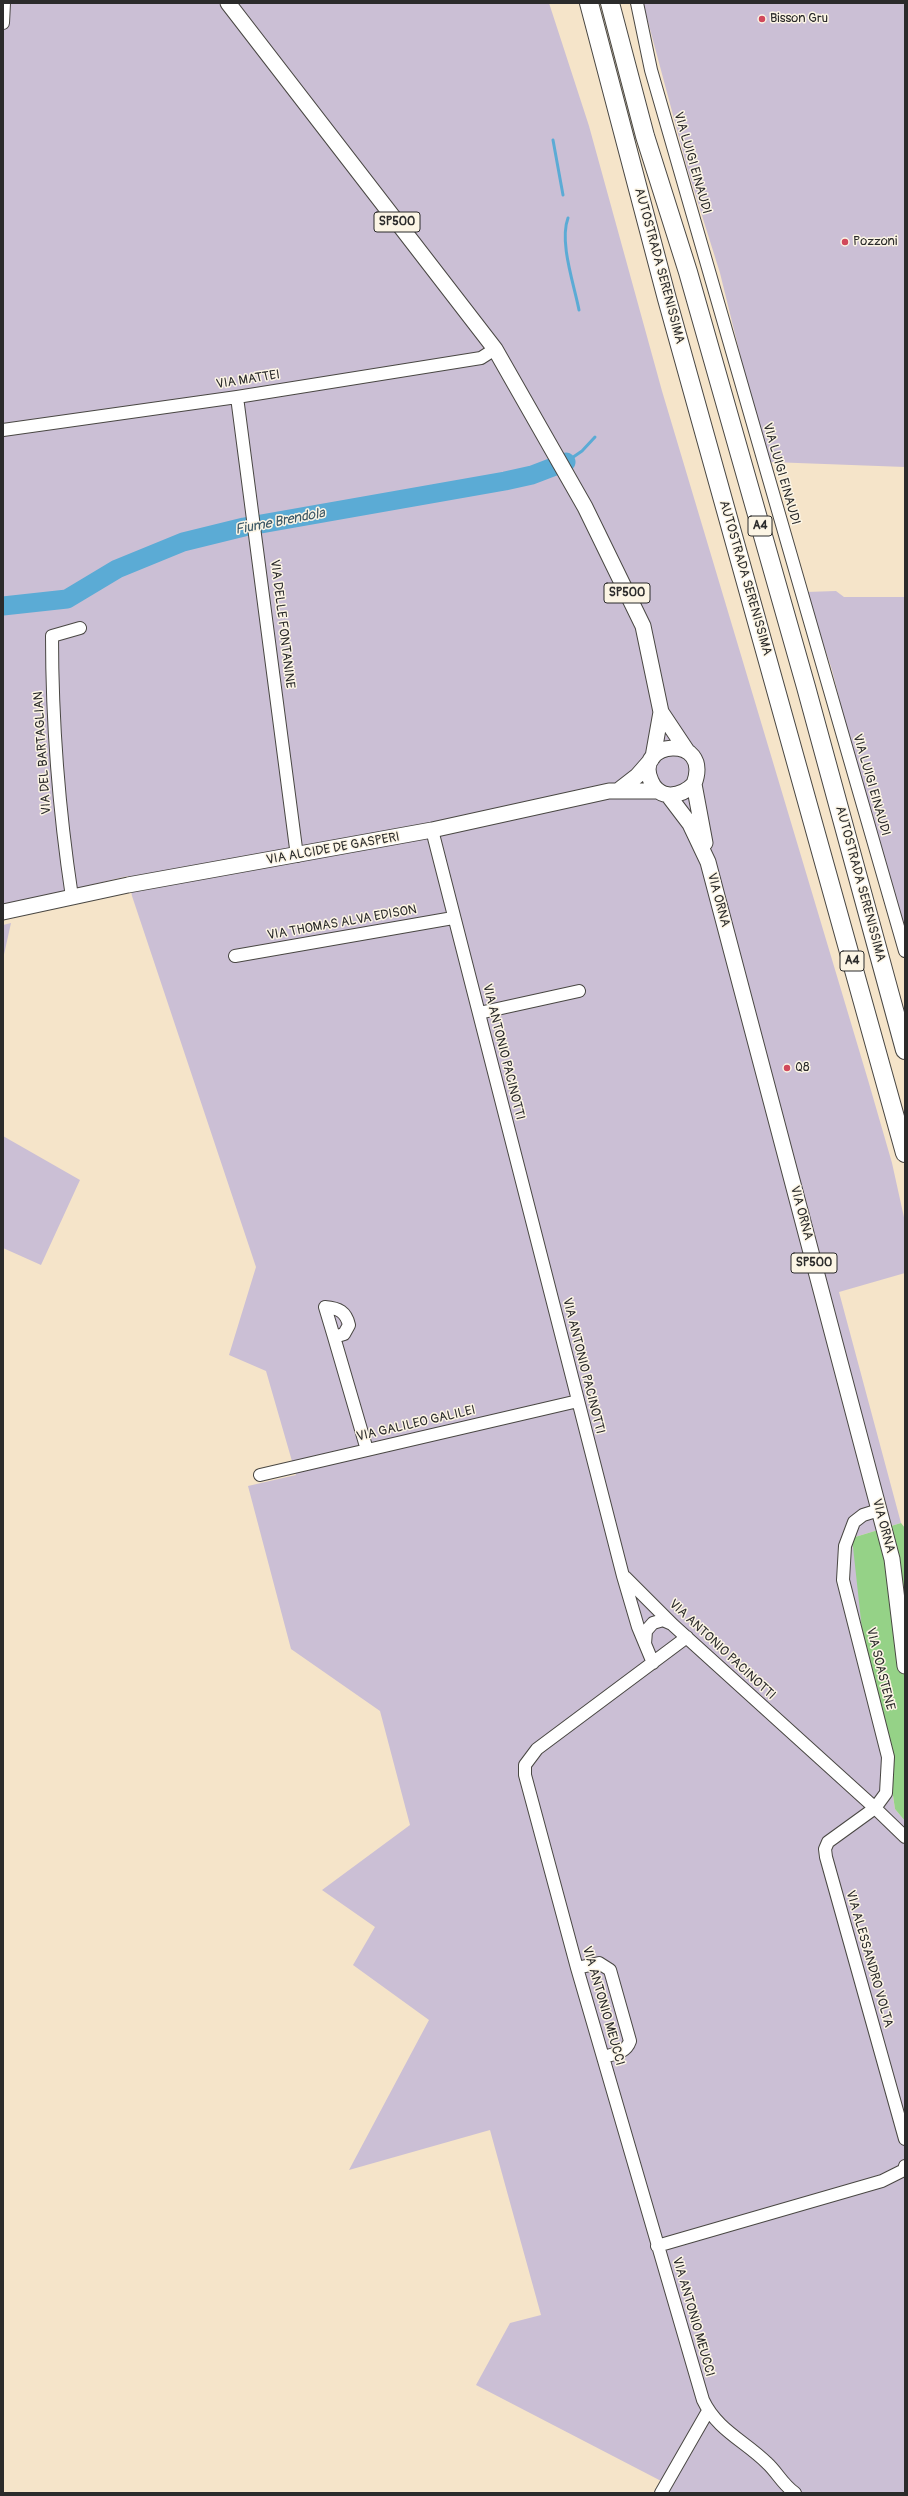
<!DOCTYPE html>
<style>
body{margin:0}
#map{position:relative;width:908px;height:2496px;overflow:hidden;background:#f5e4c9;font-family:Pangolin,sans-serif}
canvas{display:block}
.frame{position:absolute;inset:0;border:4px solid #2b2b2b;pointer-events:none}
</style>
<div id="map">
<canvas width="908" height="2496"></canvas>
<div class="frame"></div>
</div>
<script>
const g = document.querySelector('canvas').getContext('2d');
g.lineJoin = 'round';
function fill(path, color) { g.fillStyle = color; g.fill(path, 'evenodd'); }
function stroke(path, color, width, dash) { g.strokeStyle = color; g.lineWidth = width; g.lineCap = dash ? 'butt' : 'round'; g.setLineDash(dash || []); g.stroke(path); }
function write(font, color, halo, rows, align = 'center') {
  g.font = font + ' Pangolin,sans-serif'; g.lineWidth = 3; g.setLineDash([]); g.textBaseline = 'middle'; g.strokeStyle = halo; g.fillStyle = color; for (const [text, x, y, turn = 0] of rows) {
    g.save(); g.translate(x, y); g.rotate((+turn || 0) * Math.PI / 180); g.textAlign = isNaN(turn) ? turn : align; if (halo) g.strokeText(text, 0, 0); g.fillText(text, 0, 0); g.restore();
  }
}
fill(new Path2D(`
 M 3,3 L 549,3 L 589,126 L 662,391 L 868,1080 L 892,1163 L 905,1222 L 905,1273 L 839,1292 L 901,1523 L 852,1538 L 895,1809 L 905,1821 L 905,2493 L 663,2493 L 665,2483 L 476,2385 L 510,2323 L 541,2315 L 490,2130 L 349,2170 L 429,2020 L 353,1965 L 375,1927 L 322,1890 L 410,1825 L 380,1711 L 291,1649 L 248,1486 L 296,1475 L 266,1371 L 229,1355 L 256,1267 L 132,896 L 128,876 L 3,906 Z
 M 643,3 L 905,3 L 905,467 L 771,462 L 762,444 L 720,273 L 688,171 Z
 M 836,591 L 844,597 L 905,597 L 905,930 L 857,770 L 832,670 L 806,592 Z
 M 11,923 L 3,959 L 3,925 Z
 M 3,1136 L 80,1180 L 41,1265 L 3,1248 Z`), '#cbbfd5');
fill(new Path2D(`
 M 901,1523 L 905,1528 L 905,1821 L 895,1809 L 881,1715 L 864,1648 L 852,1538 Z`), '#95d287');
stroke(new Path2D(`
 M 553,140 L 563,195
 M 568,218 C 559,242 574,284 579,310
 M 566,462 L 582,451 L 595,437`), '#5babd5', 3);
stroke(new Path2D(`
 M 3,606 L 67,599 L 117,569 L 183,542 L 244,527 L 505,481 L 532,475 L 566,462`), '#5babd5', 19);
const minor = new Path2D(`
 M 637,3 L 651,70 L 905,951
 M 3,23 L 4,3
 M 237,397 L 297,856
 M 3,430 L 237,397 L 481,358 L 495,349
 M 432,830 L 623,1576 L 638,1627 L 653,1663
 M 72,897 C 59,811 52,723 52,636 L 80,628
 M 235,956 L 453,918
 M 479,1013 L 579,991
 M 334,1337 L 325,1307 C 339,1308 346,1312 349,1325 L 344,1334 L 334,1337 L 367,1450
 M 260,1475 L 578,1401
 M 879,1510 L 863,1515 L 854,1522 L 845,1546 L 843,1580 L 888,1757 L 886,1793 L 875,1808 L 905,1837
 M 625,1577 L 673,1625 L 875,1808 L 828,1842 L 825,1849 L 826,1857 L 905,2139
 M 687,1637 L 537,1749 L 525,1765 L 525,1775 L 577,1968 L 703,2400 C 717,2430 745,2441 767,2463 C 777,2472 783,2485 795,2493
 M 645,1644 L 646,1631 L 653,1623 L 663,1620 L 672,1624
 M 577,1968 L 599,1963 L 610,1970 L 630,2041 C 626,2053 614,2054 603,2057
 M 657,2246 L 882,2181 L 904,2170 L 905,2166
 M 661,2493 L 708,2411`);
const major = new Path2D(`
 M 228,3 L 495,349 L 585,507 L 643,626 L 661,712 L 687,751
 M 653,757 L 661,712
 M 694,784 C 681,797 659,801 651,781 C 632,740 713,733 694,784 L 705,843
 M 619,790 L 637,776 L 651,760
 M 668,795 L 690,824 L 708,862 L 892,1559 L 905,1666
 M 3,912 L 128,885 L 432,830 L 609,791 L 659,791`);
const highway = new Path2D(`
 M 589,3 L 667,299 L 905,1153
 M 610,3 L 645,136 L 688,272 L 806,687 L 905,1050`);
stroke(minor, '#494743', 14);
stroke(major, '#494743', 17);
stroke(highway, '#494743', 20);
stroke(minor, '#fff', 12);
stroke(major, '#fff', 15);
stroke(highway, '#fff', 18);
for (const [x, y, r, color] of [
 [762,19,4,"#d1495b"],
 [845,242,4,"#d1495b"],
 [787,1068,4,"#d1495b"]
]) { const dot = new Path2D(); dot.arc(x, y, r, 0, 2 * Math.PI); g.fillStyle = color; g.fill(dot); stroke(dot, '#fcf5e5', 1.5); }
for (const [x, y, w] of [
 [397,222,46],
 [760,526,24],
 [627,593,46],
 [852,961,24],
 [814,1263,46]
]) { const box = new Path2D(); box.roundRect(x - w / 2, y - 10, w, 20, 3); g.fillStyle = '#fcf5e5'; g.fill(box); stroke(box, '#2b2b2b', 1); }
write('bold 12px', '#2b2b2b', null, [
 ["SP500",397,222],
 ["A4",760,526],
 ["SP500",627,593],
 ["A4",852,961],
 ["SP500",814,1263]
]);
write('13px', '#2b2b2b', '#fcf5e5', [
 ["Bisson Gru",770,19],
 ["Pozzoni",853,242],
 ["Q8",795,1068]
], 'left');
write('13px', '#2b2b2b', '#fcf5e5', [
 ["VIA LUIGI EINAUDI",692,163,74],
 ["AUTOSTRADA SERENISSIMA",659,266,75],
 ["VIA MATTEI",248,380,-9],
 ["VIA LUIGI EINAUDI",781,474,74],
 ["AUTOSTRADA SERENISSIMA",745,578,74],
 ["VIA DELLE FONTANINE",282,624,83],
 ["VIA DEL BARTAGLIAN",43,753,-94],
 ["VIA LUIGI EINAUDI",871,785,74],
 ["VIA ALCIDE DE GASPERI",333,849,-10],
 ["AUTOSTRADA SERENISSIMA",860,884,75],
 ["VIA ORNA",718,900,75],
 ["VIA THOMAS ALVA EDISON",342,923,-10],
 ["VIA ANTONIO PACINOTTI",503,1052,76],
 ["VIA ORNA",801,1213,75],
 ["VIA ANTONIO PACINOTTI",583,1366,76],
 ["VIA GALILEO GALILEI",416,1424,-13],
 ["VIA ORNA",883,1526,75],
 ["VIA ANTONIO PACINOTTI",722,1650,43],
 ["VIA SOASTENE",880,1669,76],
 ["VIA ALESSANDRO VOLTA",869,1959,74],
 ["VIA ANTONIO MEUCCI",603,2006,74],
 ["VIA ANTONIO MEUCCI",693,2317,74]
]);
write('italic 14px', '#3c5866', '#fcf5e5', [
 ["Fiume Brendola",280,522,-11]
]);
</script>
